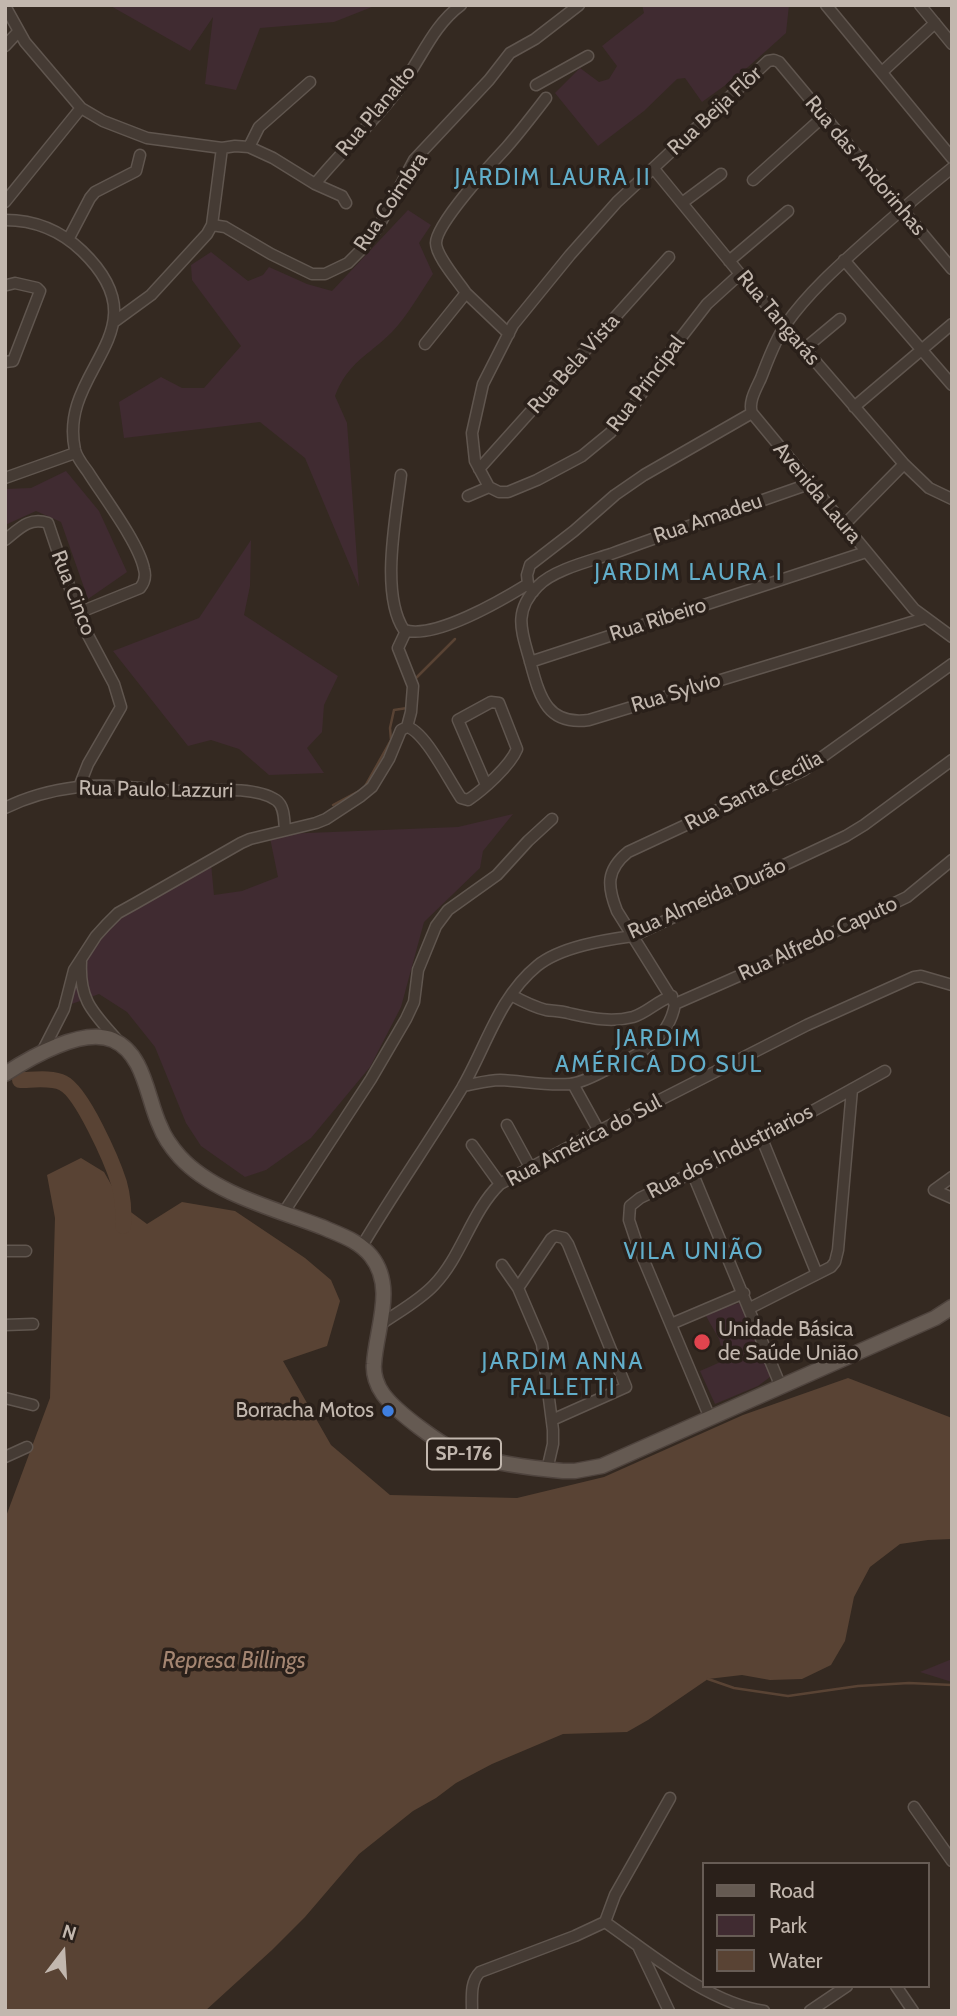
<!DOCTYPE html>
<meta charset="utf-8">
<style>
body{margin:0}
#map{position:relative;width:957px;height:2016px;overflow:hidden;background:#342921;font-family:Cabin,sans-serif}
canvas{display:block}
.frame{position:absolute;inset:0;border:7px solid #c2b7ae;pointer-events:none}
.legend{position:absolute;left:702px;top:1862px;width:228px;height:126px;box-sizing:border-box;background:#2a201a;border:2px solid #675c55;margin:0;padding:9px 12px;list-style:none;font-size:21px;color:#c2b7ae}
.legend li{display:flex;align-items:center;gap:14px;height:35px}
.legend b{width:35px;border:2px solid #675c55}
.north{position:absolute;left:28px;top:1918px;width:70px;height:70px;-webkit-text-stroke:5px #2a201a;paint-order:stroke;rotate:17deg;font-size:19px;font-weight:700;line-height:28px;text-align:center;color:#c2b7ae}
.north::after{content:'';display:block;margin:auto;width:24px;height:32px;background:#c2b7ae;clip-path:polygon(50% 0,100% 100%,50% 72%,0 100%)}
</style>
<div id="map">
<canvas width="957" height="2016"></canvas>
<div class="frame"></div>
<ul class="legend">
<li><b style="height:9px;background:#655a52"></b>Road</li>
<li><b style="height:19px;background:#402b31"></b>Park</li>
<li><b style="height:19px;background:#594334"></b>Water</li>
</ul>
<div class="north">N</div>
</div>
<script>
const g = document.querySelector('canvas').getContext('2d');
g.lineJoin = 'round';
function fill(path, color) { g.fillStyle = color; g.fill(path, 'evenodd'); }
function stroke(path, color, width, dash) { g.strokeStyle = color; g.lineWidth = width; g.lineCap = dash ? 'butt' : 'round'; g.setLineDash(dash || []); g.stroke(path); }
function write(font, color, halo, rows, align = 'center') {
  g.font = font + ' Cabin,sans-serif'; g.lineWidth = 7; g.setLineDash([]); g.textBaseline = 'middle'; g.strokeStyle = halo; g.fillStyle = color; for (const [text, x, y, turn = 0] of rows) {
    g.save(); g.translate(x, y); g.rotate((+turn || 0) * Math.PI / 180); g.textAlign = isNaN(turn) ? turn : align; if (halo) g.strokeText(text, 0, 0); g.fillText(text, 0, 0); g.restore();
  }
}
fill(new Path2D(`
 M 109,5 L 377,5 L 334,22 L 260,28 L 236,90 L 205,84 L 213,17 L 190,51 Z
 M 642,5 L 789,5 L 786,33 L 738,76 L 702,102 L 685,78 L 677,79 L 644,111 L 598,146 L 555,93 L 580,68 L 599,82 L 609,79 L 617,66 L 602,46 L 644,13 Z
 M 408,210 L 431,225 L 419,243 L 433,274 C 420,293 408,315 392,332 C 368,356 348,362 335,396 L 347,423 L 359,587 L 305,458 L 260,422 L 124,438 L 119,402 L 161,377 L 182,388 L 204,388 L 241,346 L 192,280 L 191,265 L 211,252 L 248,281 L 263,275 L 269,267 L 307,284 L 332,291 Z
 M 66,471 L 99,511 L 127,572 L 88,599 L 61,522 L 36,511 L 5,525 L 5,489 L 31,488 Z
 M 251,540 L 250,586 L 244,615 L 338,676 L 324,705 L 322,732 L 307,748 L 324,773 L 269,775 L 239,749 L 211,740 L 188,746 L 113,651 L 199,618 Z
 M 513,814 L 483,851 L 480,868 L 424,922 L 401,1007 L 370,1067 L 311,1138 L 266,1170 L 245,1177 L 201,1146 L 186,1123 L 155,1047 L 127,1012 L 99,994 L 69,1005 L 82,964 L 113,922 L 160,893 L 184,882 L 211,864 L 214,895 L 242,891 L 278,877 L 270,838 L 282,834 L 458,827 Z
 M 740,1303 L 771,1368 L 770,1377 L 758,1386 L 715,1404 L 700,1371 L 725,1360 L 719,1339 L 706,1316 L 727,1306 Z
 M 952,1659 L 952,1682 L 920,1672 Z`), '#402b31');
fill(new Path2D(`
 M 81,1158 L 104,1172 L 124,1207 L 147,1224 L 182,1202 L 235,1211 L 305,1258 L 331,1280 L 340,1301 L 327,1346 L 283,1361 L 331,1445 L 390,1495 L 517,1498 L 604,1477 L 743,1415 L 848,1378 L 952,1418 L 952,1539 L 928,1540 L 900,1544 L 870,1567 L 854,1597 L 845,1641 L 831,1665 L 802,1679 L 770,1680 L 742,1675 L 708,1679 L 648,1720 L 627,1732 L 563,1734 L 492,1764 L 456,1783 L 436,1798 L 413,1811 L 359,1854 L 305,1917 L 272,1950 L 205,2011 L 5,2011 L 5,1519 L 50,1398 L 55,1218 L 47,1175 Z`), '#594334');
stroke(new Path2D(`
 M 415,679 L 455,639
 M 364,788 L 391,740 L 390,728 L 394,710 L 407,708
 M 333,805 L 359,791
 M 708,1679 L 734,1688 L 788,1696 L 858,1686 L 909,1683 L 952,1685`), '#594334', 2.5);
stroke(new Path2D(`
 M 20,1080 C 32,1080 52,1077 63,1083 C 82,1092 112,1161 119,1183 C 123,1197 124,1211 123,1226`), '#594334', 16);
const minor = new Path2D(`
 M 826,5 L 952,158
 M 920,5 L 952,44
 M 5,6 L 25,42 L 81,108 L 103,121 L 147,138 L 222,148 L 235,146 L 249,147 L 273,158 L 315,184 L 342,196 L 346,203
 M 5,46 L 18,32
 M 882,72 L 935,23
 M 536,85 L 588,56
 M 249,147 L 259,127 L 310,82
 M 952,168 C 922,192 893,217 865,242 C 837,267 808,293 786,324 C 775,340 768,360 761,378 C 756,389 748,402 752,413 L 914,609 L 952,637
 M 654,169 L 740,274 L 904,464 L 929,488 L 952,499
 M 753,180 L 824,116
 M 315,184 C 341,152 372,124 397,91 C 420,63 431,27 461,5
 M 5,202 L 81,108
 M 682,203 L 721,174
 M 5,220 C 35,220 60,230 82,251 C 166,332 57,368 75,450 C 77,458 83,465 88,472 C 103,496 139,543 144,569 C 146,576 145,582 140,588 L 78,613
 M 212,225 L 225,227 L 271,254 L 312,274 L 325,274 L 348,263 L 362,249 L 380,224 L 414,160 L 489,80 L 510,53 L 535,39 L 579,5
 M 69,238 L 90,198 L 95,192 L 136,171 L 140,155
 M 844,260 L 952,385
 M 729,261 L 788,211
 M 740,274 L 707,304 L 666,357 L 634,405 L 610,433 L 582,456 L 537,480 L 508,492 L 499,492 L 489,487 L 475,461 L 472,433 L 483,384 L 513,325 L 570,255 L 617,202 L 768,61 L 774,60 L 779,62 L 952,269
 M 466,293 L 509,334
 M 114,322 L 151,295 L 207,234 L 212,225 L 222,148
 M 425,344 L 466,293 C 458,281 436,256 436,243 C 436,224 491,164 506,148 C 520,132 533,115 546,98
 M 804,349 L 840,319
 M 5,362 L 13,361 L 40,291 L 37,288 L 15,283 L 7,285
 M 854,407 L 952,324
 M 479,469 L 669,257
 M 401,475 C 396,517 380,594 404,630 C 434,640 502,600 528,584
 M 5,478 L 75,453
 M 809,484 C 743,507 677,530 611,554 C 590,561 553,570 538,586 C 511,613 523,634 531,665 C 540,698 548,726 589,720 L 925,618
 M 468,496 L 489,487
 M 844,525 L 904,464
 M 5,540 C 20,528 29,517 48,523 L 82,624 L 114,684 L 121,707 L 88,764 L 79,787
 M 533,592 L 528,584 L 527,575 L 530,565 L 574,531 L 615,495 L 644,475 L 752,413
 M 406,631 L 398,648 L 413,686 L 411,712 L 407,727
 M 530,662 L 866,552
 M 407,727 C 425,731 449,781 461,798 L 468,800 C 483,790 510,766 517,749 L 499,703 L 491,702 L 458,720 L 486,785
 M 5,808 C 27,797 53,790 78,787 C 112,783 146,790 180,791 C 207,791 254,785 276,800 C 285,806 284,821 285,830
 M 81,962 C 79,1002 94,1013 119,1042
 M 511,995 C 522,1001 534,1007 546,1010 C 553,1011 561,1011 568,1013 C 591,1018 610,1023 633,1017 C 647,1013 657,1001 672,996
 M 675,1004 L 782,957 L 907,897 L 952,860
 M 42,1052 L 64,1009 L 74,970 L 96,936 L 106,925 L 118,913 L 136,903 L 241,843 L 250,839 L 316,823 L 326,819 L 361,796 L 372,787 L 389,759 L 401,730 L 407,727
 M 573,1084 L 599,1131
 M 463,1086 C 475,1084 488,1080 500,1080 C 523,1081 546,1086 570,1084 C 581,1083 594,1076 604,1071 C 635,1057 669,1041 675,1004 L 617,911 C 607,886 606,870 628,852 L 804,770 L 952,664
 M 507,1125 L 531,1169
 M 762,1139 L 817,1274
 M 472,1145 L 500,1184
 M 692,1172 L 781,1387
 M 952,1177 L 934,1190 L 952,1198
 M 284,1212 L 371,1079 L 406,1019 L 414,1002 L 418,970 L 436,926 L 448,910 L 497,875 L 528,841 L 552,819
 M 362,1246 C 394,1192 430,1141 462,1088 C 486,1047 499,997 537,966 C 560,947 604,940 633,936 L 846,836 L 864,825 L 952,760
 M 5,1251 L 26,1251
 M 502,1265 L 518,1288 L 542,1344 L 553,1430 L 553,1444 L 547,1470
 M 518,1288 L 551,1239 L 555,1236 L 564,1238 L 568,1244 L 626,1387 L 552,1420
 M 750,1308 L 831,1267 L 835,1262 L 838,1250 L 852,1089
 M 381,1324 C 398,1312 419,1301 434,1285 C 462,1256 471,1212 500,1184 L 599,1131 L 807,1025 L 914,977 L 921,976 L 952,985
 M 671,1324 L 744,1293
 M 5,1325 L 33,1324
 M 5,1398 L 33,1405
 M 710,1418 L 637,1244 L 629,1220 L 630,1206 L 640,1198 L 762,1139 L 885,1071
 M 5,1457 L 27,1447
 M 914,1807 L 952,1861
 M 605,1922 C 651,1954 708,2003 764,2011
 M 639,1948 L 669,2011
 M 896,1986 L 913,2011
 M 472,2011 C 472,1997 470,1982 480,1972 L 575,1936 L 605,1922 L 615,1895 L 670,1798
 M 810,2011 L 847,1986`);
const major = new Path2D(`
 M 5,1074 C 31,1057 83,1027 113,1040 C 145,1054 147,1099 160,1126 C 164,1137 172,1148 180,1157 C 214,1194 276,1209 322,1227 C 340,1235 358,1240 371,1256 C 396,1287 376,1329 374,1364 C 373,1374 377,1386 383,1394 C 396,1412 443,1447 463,1454 C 495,1463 530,1468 563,1471 L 575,1471 L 602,1466 L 935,1318 L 952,1307`);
stroke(minor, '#60564f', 13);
stroke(major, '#4f443e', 17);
stroke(minor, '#453b34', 10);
stroke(major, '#655a52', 14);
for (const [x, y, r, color] of [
 [702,1342,9,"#e0444e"],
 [388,1411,7,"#3f7fe0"]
]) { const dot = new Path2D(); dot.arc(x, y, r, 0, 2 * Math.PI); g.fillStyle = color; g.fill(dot); stroke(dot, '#2a201a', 2.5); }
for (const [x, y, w] of [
 [464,1454,74]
]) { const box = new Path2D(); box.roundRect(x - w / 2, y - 15.5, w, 31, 5); g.fillStyle = '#2a201a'; g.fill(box); stroke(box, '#c2b7ae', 2); }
write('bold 19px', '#c2b7ae', null, [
 ["SP-176",464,1454]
]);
write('21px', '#c2b7ae', '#2a201a', [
 ["Rua Planalto",376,111,-50],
 ["Rua Beija Flôr",715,111,-43],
 ["Rua das Andorinhas",865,166,50],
 ["Rua Coimbra",391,202,-56],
 ["Rua Tangarás",778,318,50],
 ["Rua Bela Vista",574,364,-48],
 ["Rua Principal",646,384,-53],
 ["Avenida Laura",817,493,50],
 ["Rua Amadeu",708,519,-19],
 ["Rua Cinco",73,593,69],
 ["Rua Ribeiro",658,620,-18],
 ["Rua Sylvio",676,693,-17],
 ["Rua Paulo Lazzuri",156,790,1],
 ["Rua Santa Cecília",754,791,-27],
 ["Rua Almeida Durão",707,899,-24],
 ["Rua Alfredo Caputo",818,939,-25],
 ["Rua América do Sul",584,1141,-28],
 ["Rua dos Industriarios",730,1152,-27]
]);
write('21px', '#c2b7ae', '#2a201a', [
 ["Unidade Básica",718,1330],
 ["de Saúde União",718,1354],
 ["Borracha Motos",374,1411,"right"]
], 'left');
g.letterSpacing = '2px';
write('23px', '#62aeca', '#2a201a', [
 ["JARDIM LAURA II",553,178],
 ["JARDIM LAURA I",689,573],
 ["JARDIM",659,1039],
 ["AMÉRICA DO SUL",659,1065],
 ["VILA UNIÃO",694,1252],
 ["JARDIM ANNA",563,1362],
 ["FALLETTI",563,1388]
]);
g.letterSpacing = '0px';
write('italic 23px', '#a48571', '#2a201a', [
 ["Represa Billings",234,1661]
]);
</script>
